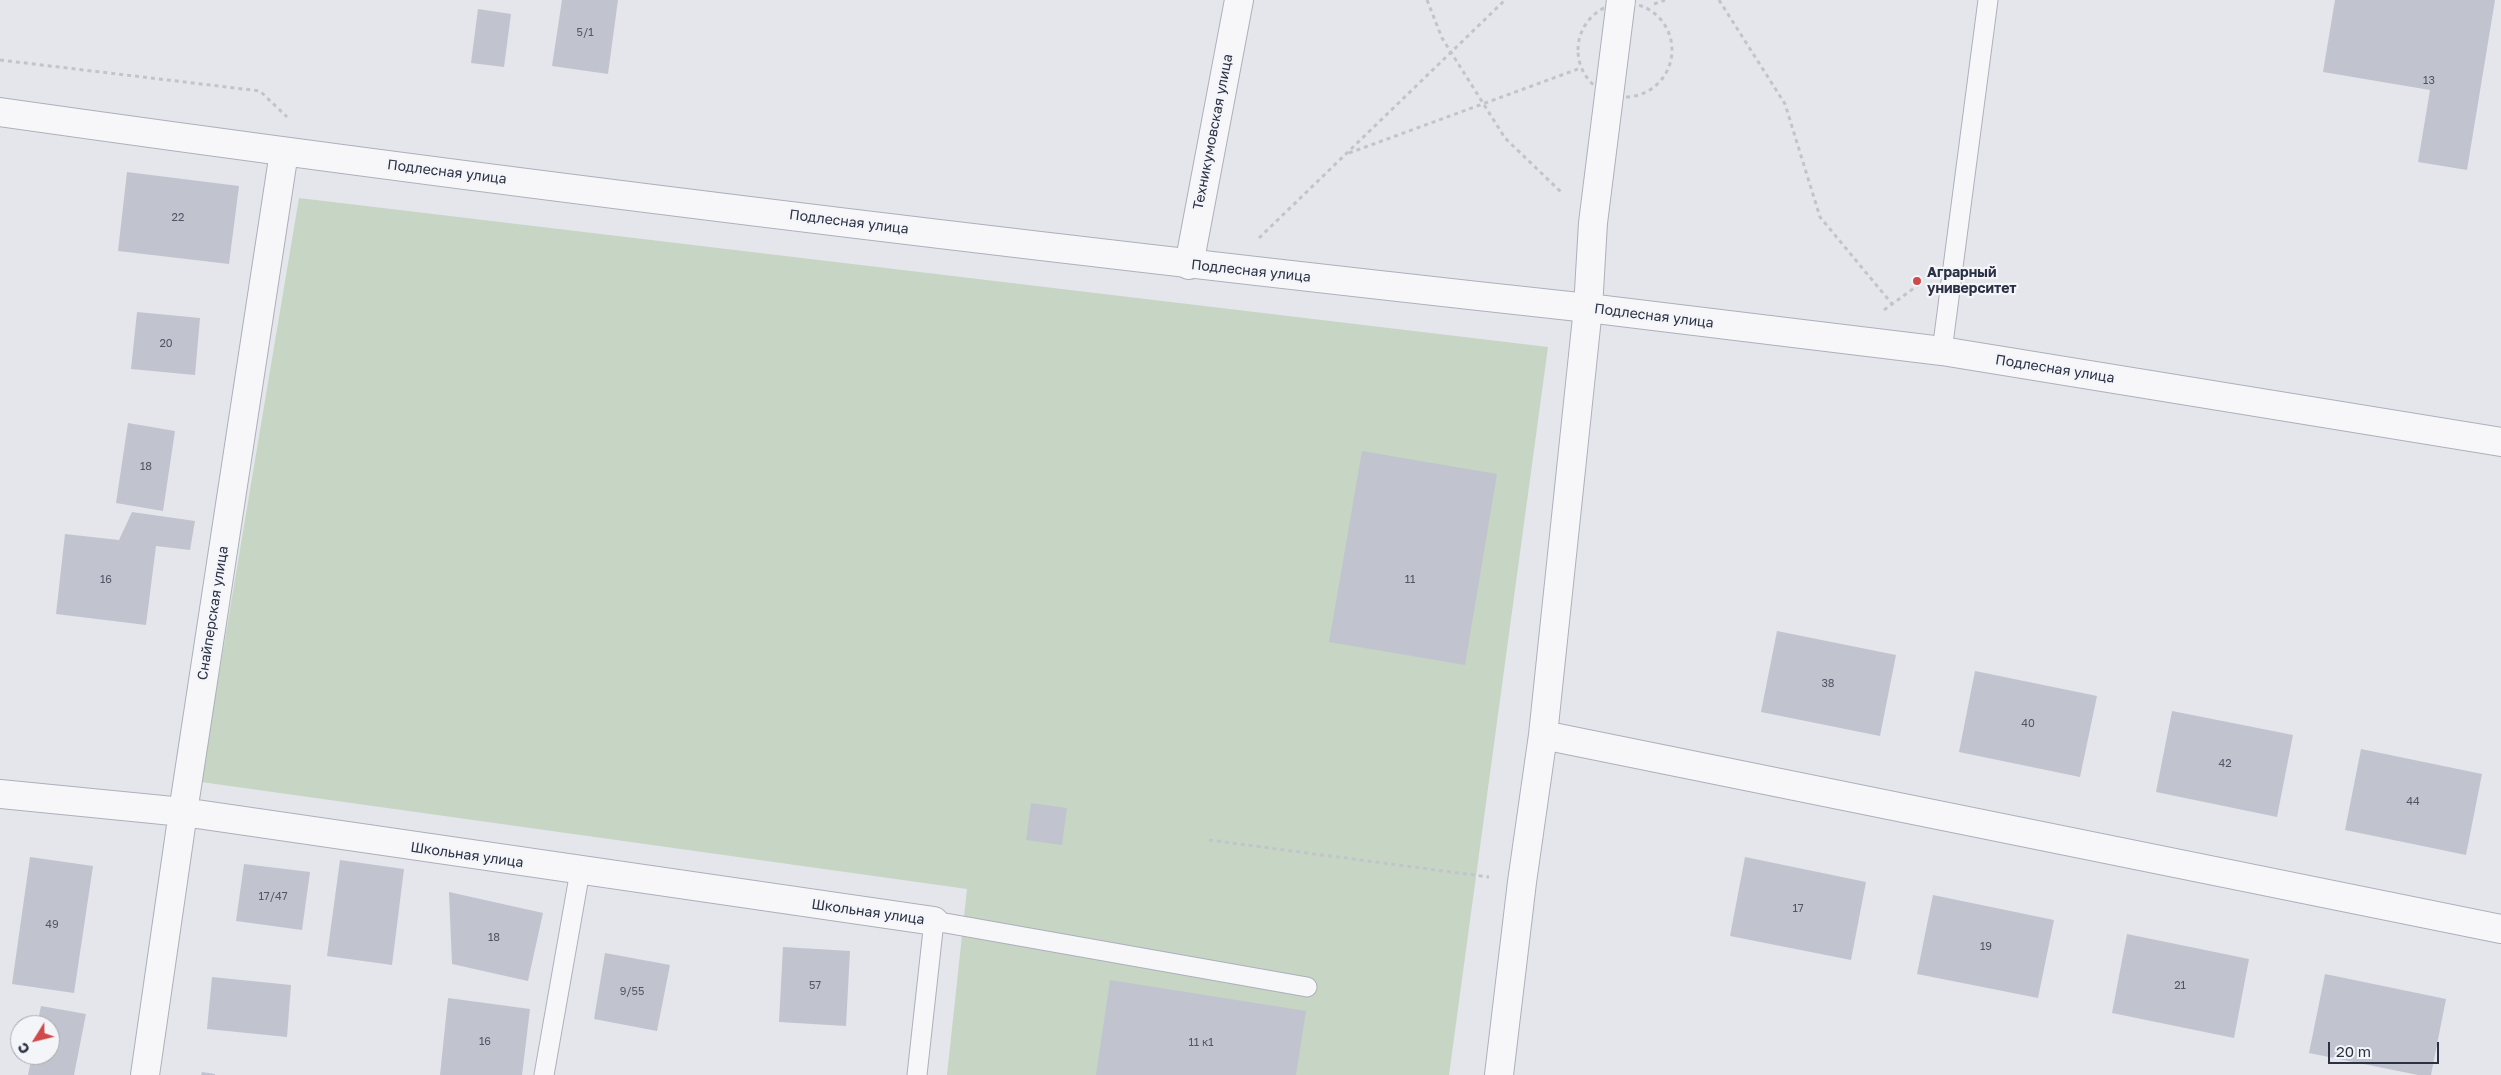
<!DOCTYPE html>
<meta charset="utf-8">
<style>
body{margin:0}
#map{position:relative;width:2501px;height:1075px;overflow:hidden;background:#e4e6ec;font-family:"Golos Text",sans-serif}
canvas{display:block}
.north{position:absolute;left:10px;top:1015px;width:50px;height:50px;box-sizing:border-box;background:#f4f5f9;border:1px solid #a4a7b1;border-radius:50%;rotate:234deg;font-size:14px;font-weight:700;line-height:20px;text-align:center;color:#2b3144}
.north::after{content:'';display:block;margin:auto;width:18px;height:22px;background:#ce4b4c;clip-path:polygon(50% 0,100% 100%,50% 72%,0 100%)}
.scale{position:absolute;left:2328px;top:1042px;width:111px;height:22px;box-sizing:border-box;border:2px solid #2b3144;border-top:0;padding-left:6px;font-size:15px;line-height:18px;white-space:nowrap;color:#2b3144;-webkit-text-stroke:4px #f4f5f9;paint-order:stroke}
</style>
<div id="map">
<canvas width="2501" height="1075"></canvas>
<div class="north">С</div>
<div class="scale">20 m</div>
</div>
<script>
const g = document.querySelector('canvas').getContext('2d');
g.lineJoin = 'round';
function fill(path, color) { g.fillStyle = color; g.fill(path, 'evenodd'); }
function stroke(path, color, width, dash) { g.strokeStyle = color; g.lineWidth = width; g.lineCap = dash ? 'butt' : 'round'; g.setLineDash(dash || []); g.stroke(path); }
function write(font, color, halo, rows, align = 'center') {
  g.font = font + ' "Golos Text",sans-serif'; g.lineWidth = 4.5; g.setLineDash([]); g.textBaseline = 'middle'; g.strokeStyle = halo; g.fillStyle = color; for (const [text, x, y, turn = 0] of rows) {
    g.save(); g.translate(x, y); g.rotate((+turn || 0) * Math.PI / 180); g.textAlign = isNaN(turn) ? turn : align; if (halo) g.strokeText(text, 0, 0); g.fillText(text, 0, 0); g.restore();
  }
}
fill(new Path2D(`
 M 299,198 L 1548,347 L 1449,1075 L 947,1075 L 967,889 L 201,782 Z`), '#c7d5c5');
fill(new Path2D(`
 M 562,0 L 618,0 L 608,74 L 552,66 Z
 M 2335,0 L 2495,0 L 2467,170 L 2418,162 L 2430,90 L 2323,72 Z
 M 478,9 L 511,14 L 504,67 L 471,63 Z
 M 127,172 L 239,186 L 229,264 L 118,251 Z
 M 137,312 L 200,318 L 195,375 L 131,369 Z
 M 128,423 L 175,431 L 163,511 L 116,503 Z
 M 1362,451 L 1497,474 L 1465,665 L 1329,642 Z
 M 132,512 L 195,521 L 190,550 L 156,546 L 146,625 L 56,614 L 65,534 L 119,540 Z
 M 1777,631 L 1896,655 L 1880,736 L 1761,712 Z
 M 1975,671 L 2097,696 L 2080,777 L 1959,752 Z
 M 2172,711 L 2293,735 L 2277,817 L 2156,792 Z
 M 2361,749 L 2482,774 L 2466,855 L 2345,830 Z
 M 1031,803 L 1067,808 L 1062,845 L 1026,840 Z
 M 30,857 L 93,866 L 74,993 L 12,984 Z
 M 1745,857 L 1866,882 L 1851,960 L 1730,936 Z
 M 340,860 L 404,869 L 392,965 L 327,956 Z
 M 244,864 L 310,872 L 302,930 L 236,921 Z
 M 449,892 L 543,913 L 528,981 L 452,964 Z
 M 1933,895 L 2054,920 L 2038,998 L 1917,974 Z
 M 2127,934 L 2249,959 L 2234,1038 L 2112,1013 Z
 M 783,947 L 850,951 L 846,1026 L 779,1022 Z
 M 605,953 L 670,965 L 657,1031 L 594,1019 Z
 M 2325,974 L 2446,999 L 2431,1075 L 2418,1075 L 2309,1053 Z
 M 212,977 L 291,985 L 287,1037 L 207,1029 Z
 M 1110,980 L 1306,1011 L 1296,1075 L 1096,1075 Z
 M 448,998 L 530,1009 L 522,1075 L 440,1075 Z
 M 41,1006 L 86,1014 L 74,1075 L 28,1075 L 32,1055 L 50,1055 L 50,1025 L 37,1025 Z
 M 202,1072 L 215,1074 L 215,1075 L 201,1075 Z`), '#c1c4ce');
const service = new Path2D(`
 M 1942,351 L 1988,0
 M 544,1075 L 580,871
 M 917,1075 L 934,921 L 1307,987`);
const minor = new Path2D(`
 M 1189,265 L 1239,0
 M 1588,308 L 1942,351 L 2501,442
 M 1543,735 L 2501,929
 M 0,794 L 183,812 L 934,921
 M 145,1075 L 183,812 L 284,152
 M 1499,1075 L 1522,882 L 1543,735 L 1588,308 L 1593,223 L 1621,0`);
const tertiary = new Path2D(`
 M 0,112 C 528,187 1058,250 1588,308`);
stroke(service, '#acb0ba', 21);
stroke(minor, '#acb0ba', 30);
stroke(tertiary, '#acb0ba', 30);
stroke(new Path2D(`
 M 1427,0 L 1442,38 L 1505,138 L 1563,194
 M 1719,0 L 1785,104 L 1820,217 L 1892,304
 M1578 50a47 47 0 1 1 94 0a47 47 0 1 1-94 0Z
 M 1654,4 L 1665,0
 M 0,60 L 260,91 L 287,117
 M 1349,153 L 1578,69
 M 1259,238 L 1505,0
 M 1884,310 L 1921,283
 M 1209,840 L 1489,877`), '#c2c4cb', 3, [4, 4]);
stroke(service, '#f7f7fa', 19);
stroke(minor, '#f7f7fa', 28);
stroke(tertiary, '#f7f7fa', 28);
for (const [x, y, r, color] of [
 [1917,281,5,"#ce4b4c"]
]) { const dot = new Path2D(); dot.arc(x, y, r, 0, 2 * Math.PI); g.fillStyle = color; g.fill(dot); stroke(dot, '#f4f5f9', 2); }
write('11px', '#505666', null, [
 ["5/1",585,33],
 ["13",2429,81],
 ["22",178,218],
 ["20",166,344],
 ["18",146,467],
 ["16",106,580],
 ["11",1410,580],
 ["38",1828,684],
 ["40",2028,724],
 ["42",2225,764],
 ["44",2413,802],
 ["17/47",273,897],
 ["17",1798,909],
 ["49",52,925],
 ["18",494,938],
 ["19",1986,947],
 ["57",815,986],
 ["21",2180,986],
 ["9/55",632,992],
 ["16",485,1042],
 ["11 к1",1201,1043]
]);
write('14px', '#2b3144', '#f4f5f9', [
 ["Техникумовская улица",1213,132,-79],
 ["Подлесная улица",447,172,7],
 ["Подлесная улица",849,222,7],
 ["Подлесная улица",1251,271,6],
 ["Подлесная улица",1654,316,7],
 ["Подлесная улица",2055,369,9],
 ["Снайперская улица",213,613,-81],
 ["Школьная улица",467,855,8],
 ["Школьная улица",868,912,8]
]);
write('bold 14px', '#2b3144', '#f4f5f9', [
 ["Аграрный",1927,273],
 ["университет",1927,289]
], 'left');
</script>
